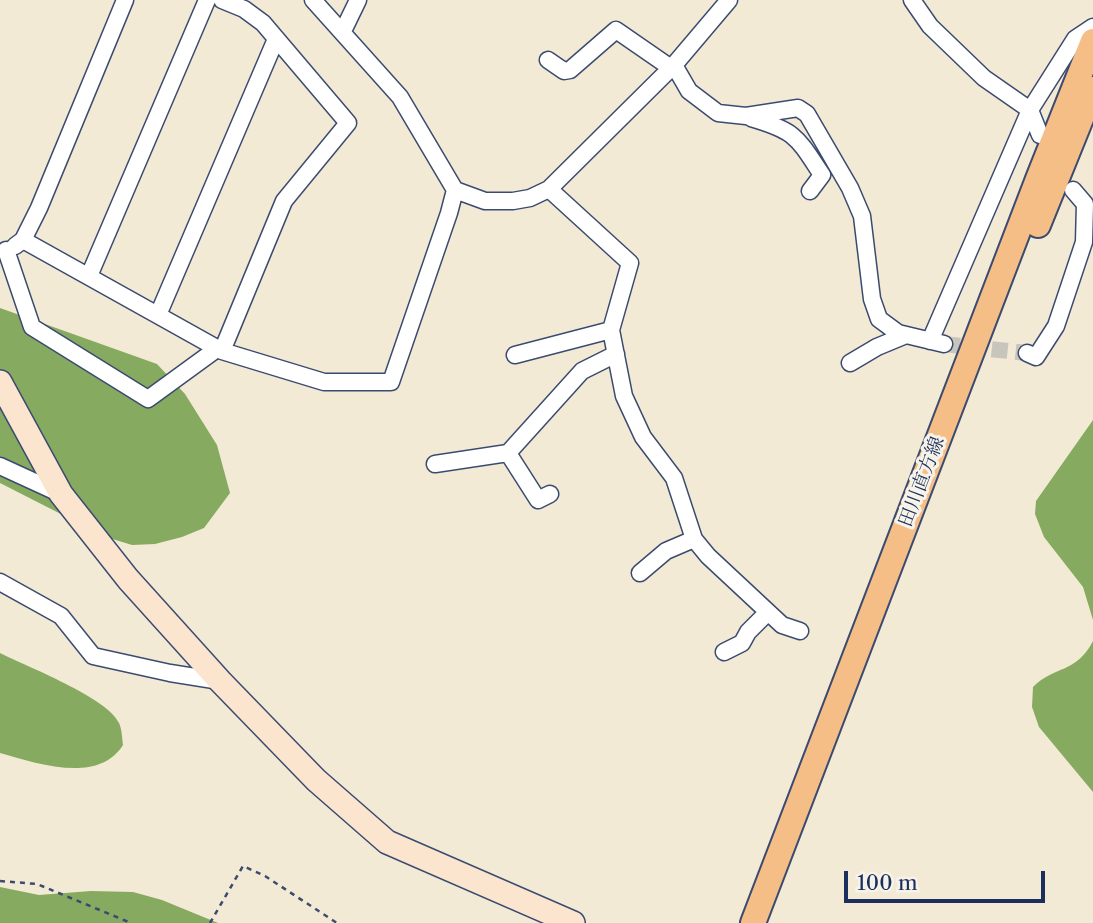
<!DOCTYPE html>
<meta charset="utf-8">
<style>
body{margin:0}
#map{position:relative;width:1093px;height:923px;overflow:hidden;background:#f3ead5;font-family:"Libre Caslon Text",serif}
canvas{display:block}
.scale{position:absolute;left:844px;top:871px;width:201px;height:32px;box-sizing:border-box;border:4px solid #1b2f5e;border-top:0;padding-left:9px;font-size:21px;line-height:24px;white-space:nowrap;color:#1b2f5e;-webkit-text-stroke:5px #f7f3e8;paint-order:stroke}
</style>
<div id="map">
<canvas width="1093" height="923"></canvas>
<div class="scale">100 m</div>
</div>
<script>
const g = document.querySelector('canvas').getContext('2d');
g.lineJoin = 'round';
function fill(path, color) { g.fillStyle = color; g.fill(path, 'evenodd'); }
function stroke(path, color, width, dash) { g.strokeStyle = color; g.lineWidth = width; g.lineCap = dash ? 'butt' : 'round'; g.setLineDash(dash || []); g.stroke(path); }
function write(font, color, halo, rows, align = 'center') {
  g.font = font + ' "Libre Caslon Text","Noto Serif JP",serif'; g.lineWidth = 6; g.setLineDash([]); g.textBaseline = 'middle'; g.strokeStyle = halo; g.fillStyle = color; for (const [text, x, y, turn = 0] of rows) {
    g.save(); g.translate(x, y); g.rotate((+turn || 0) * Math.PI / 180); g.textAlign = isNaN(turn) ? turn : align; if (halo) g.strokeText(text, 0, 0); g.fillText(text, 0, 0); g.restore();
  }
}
fill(new Path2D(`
 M 0,308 L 157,364 L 185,394 L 217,445 L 230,493 L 204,528 L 182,537 L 155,544 L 132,545 L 106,537 L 0,483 Z
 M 1093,420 L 1093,620 L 1083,587 L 1044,537 L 1035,514 L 1036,501 Z
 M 1093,641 L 1093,792 L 1039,727 L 1032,707 L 1033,687 C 1055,665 1076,674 1093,641 Z
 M 0,653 C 26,666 108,698 119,723 C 122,729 122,738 123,745 C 98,785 36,763 0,753 Z
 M 0,887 L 39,895 L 91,891 L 133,892 L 162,900 L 218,923 L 0,923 Z`), '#86aa60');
stroke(new Path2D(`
 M 944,344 L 1027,353`), '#c8c5bd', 16, [16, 8]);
const street = new Path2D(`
 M 222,0 L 244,9 L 263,23 L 348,123 L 284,201 L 222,351
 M 313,0 L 400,97 L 455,190 L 485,201 L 513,201 L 530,198 L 549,189 L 674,65 L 729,0
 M 912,0 L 930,26 L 984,78 L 1030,110 L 1040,135
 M 343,31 L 358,0
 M 548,60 L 564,71 L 570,70 L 616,30 L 671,68
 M 674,65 L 689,91 L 718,113 L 746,116 L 798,108 L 807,114 L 850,188 L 862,216 L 872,299 L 879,319 L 898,333 L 944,344
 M 751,118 C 796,131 797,137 822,175 L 810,191
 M 549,189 L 630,263 L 611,330 L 624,396 L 643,437 L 674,478 L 694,539 L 708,556 L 782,625 L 800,631
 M 23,240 L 222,351 L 324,382 L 391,382 L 449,213 L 455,190
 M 15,246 L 23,240 L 39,208 L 125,0
 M 6,250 L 32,327 L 148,399 L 218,348
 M 89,276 L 207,0
 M 158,315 L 276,39
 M 930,341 L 1030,110 L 1075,39 L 1093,27
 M 1027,353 L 1036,357 L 1056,326 L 1084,242 L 1085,204 L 1073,190
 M 515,355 L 611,330
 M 850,363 L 877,347 L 906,335
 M 435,464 L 508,453
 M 0,466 L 61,494
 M 550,494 L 538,500 L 508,453 L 582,371 L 616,354
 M 640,573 L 666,551 L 694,539
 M 0,582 L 61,616 L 93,656 L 170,673 L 220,681
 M 724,652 L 742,643 L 748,632 L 768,612`);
const secondary = new Path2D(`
 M 0,382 L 61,494 L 128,579 L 220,681 L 316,780 L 387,842 L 573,923`);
const primary = new Path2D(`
 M 1038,225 L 1093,89
 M 753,923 L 1038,179 L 1093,41`);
stroke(street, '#3b4b70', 19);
stroke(secondary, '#3b4b70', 26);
stroke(primary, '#3b4b70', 28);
stroke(new Path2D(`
 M 0,881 L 37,884 L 131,923
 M 210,923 L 243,866 L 265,876 L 337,923`), '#3b4b70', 2.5, [5, 5]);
stroke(street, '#fff', 16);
stroke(secondary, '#fbe5cf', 23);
stroke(primary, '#f6be87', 24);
write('19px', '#1b2f5e', '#f7f3e8', [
 ["田川直方線",922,482,-69]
]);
</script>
